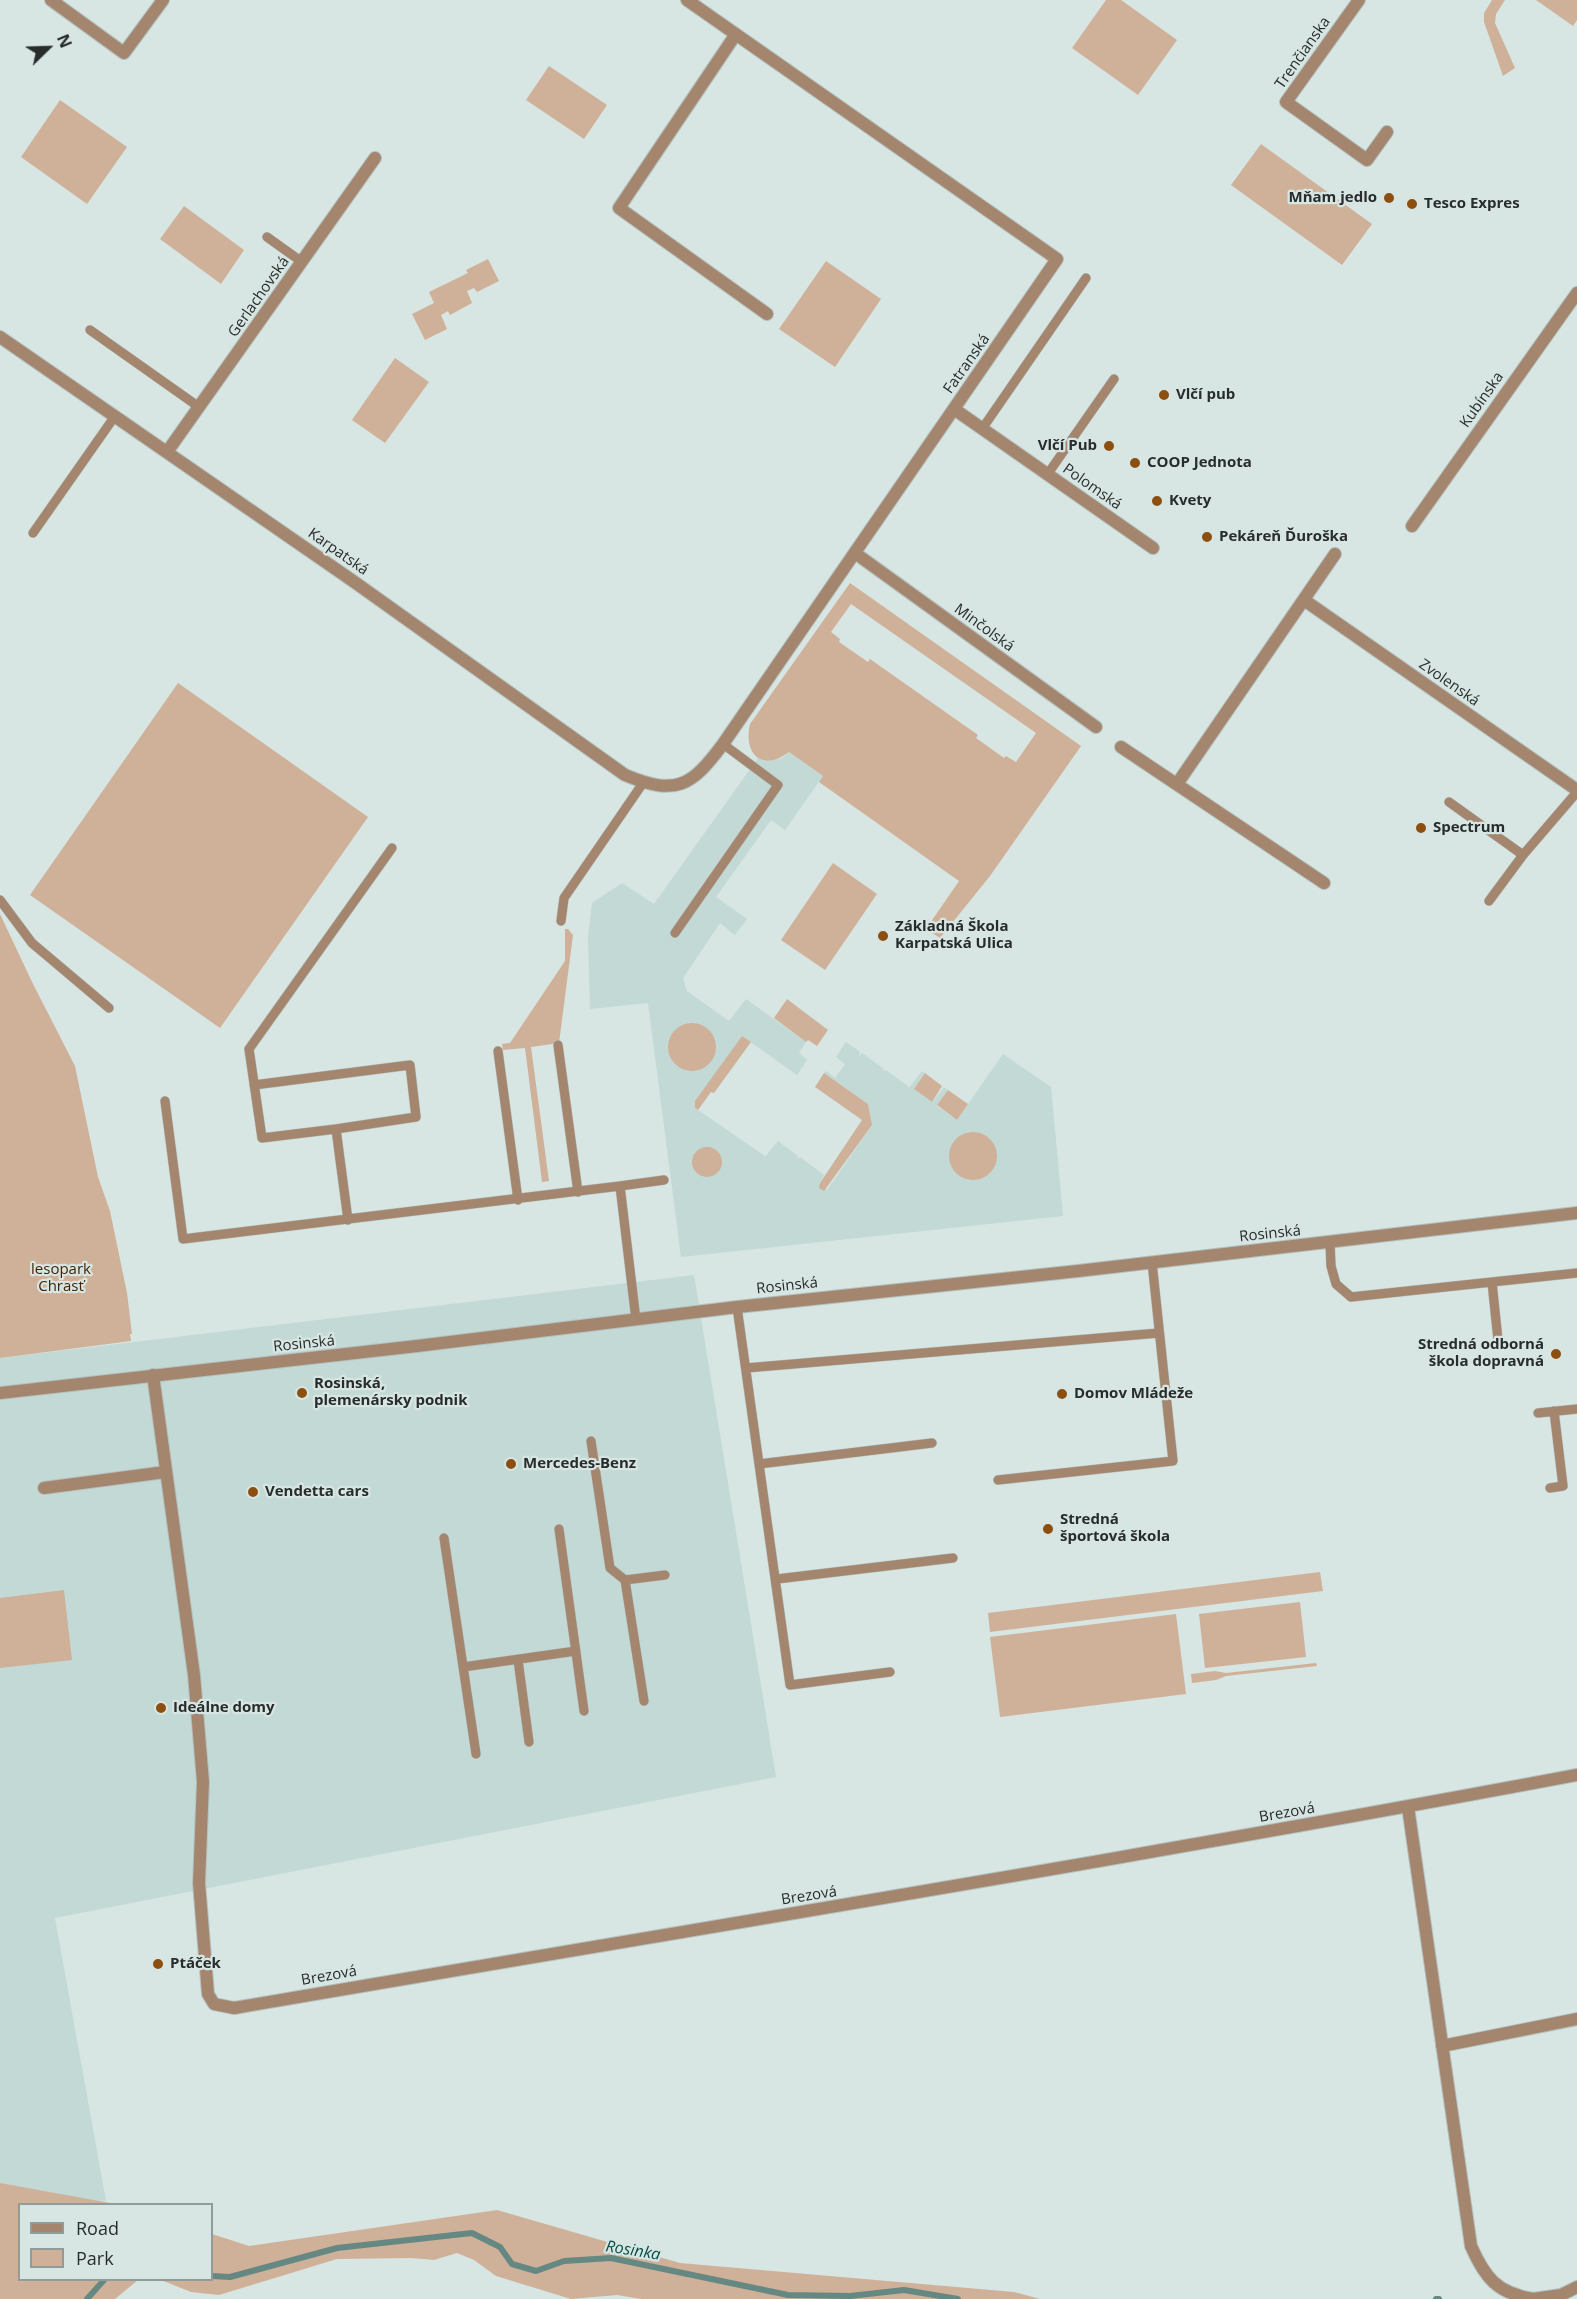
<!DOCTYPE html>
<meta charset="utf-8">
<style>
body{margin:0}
#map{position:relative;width:1577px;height:2299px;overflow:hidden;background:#d7e5e3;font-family:"Open Sans",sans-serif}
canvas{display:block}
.legend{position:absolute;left:18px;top:2203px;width:195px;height:78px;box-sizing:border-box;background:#d7e5e3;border:2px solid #919b9a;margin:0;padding:8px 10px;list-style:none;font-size:18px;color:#282d2c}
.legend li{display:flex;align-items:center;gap:12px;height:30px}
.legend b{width:30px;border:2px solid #919b9a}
.north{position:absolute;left:18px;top:18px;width:60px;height:60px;-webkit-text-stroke:4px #d7e5e3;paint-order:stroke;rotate:67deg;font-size:16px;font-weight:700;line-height:24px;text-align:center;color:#282d2c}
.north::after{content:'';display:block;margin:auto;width:21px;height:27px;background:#282d2c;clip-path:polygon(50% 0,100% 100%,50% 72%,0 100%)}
</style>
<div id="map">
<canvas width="1577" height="2299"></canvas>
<ul class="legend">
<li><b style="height:8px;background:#a4866f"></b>Road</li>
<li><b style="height:16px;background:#cfb199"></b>Park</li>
</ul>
<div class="north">N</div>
</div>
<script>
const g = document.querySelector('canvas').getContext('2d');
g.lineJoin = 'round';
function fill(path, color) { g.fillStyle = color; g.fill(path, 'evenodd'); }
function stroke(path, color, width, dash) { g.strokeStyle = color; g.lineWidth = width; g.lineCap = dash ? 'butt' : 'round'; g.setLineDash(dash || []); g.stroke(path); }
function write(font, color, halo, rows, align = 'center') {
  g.font = font + ' "Open Sans",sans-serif'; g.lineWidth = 4.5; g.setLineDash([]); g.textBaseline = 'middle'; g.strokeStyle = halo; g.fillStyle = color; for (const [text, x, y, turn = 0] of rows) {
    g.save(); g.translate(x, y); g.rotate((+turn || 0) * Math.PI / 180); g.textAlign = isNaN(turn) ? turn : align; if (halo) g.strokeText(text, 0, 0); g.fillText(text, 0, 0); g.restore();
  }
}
fill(new Path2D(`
 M 789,752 L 823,776 L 785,830 L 771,820 L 716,897 L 747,919 L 735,935 L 720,923 L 683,978 L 687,991 L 729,1021 L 746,999 L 806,1042 L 799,1053 L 807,1060 L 797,1075 L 742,1036 L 695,1108 L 765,1156 L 764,1158 L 778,1141 L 798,1156 L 797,1159 L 800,1157 L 824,1175 L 820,1183 L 827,1190 L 872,1125 L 868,1104 L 824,1073 L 826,1071 L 835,1078 L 845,1064 L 836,1057 L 846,1042 L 860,1052 L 858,1057 L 862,1053 L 884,1069 L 882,1071 L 886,1070 L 908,1086 L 908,1089 L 922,1071 L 925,1073 L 914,1089 L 932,1102 L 944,1087 L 948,1090 L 937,1106 L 957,1120 L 1003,1054 L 1051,1087 L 1063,1216 L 681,1257 L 648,1003 L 590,1009 L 588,937 L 592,903 L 622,883 L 654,904 L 758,758 L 765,761 L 782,758 Z
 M 694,1275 L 776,1777 L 55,1918 L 106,2201 L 0,2194 L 0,1358 Z`), '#c3d9d6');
fill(new Path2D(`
 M 1106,0 L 1121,0 L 1177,40 L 1138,95 L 1072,48 Z
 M 1492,0 L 1505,0 L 1496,14 L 1495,23 L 1515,68 L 1503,76 L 1484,22 L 1484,13 Z
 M 1536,0 L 1577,0 L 1577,20 L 1573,26 Z
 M 549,66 L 607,105 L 584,139 L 526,100 Z
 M 60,100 L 127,147 L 87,204 L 21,157 Z
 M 1261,144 L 1372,224 L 1342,265 L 1231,185 Z
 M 184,206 L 244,250 L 221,284 L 160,239 Z
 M 488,259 L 499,281 L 477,292 L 474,288 L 467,291 L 472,303 L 450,315 L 448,311 L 441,315 L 447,329 L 425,340 L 412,314 L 434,303 L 429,292 L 468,273 L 466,270 Z
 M 826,261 L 881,299 L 835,367 L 779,329 Z
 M 395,358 L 429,382 L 385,443 L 352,420 Z
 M 850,583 L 1081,746 L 990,876 L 940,938 L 926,929 L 959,881 L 819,782 L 823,776 L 789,752 C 763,772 743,755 750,724 ZM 851,604 L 1036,733 L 1016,762 L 1006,756 L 1004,758 L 976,738 L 978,735 L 870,659 L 868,662 L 839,642 L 840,639 L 831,632 Z
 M 178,683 L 368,817 L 220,1028 L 30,895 Z
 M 833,863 L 877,894 L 825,970 L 781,940 Z
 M 0,914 L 32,982 L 75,1066 L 98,1177 L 110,1211 L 127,1293 L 132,1334 L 130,1334 L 131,1341 L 0,1358 Z
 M 565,929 L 568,929 L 573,935 L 559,1043 L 531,1047 L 549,1181 L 542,1182 L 525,1048 L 503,1050 L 502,1044 L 510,1043 L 565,961 Z
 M 787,999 L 828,1030 L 817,1046 L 808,1040 L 806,1042 L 774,1018 Z
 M668 1047a24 24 0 1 1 48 0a24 24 0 1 1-48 0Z
 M 742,1036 L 751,1042 L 714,1093 L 711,1092 L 698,1110 L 695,1108 L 695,1101 Z
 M 824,1073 L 868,1104 L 872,1125 L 824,1191 L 819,1188 L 820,1183 L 862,1120 L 815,1087 Z
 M 925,1073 L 942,1086 L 932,1102 L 914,1089 Z
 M 948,1090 L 968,1104 L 957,1120 L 937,1105 Z
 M949 1156a24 24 0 1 1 48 0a24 24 0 1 1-48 0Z
 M692 1162a15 15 0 1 1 30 0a15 15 0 1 1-30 0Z
 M 1320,1572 L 1323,1591 L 990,1632 L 988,1613 Z
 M 64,1590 L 72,1660 L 0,1668 L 0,1598 Z
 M 1300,1602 L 1306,1657 L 1205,1668 L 1199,1614 Z
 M 1176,1614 L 1186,1694 L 1000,1717 L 990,1637 Z
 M 1316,1663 L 1317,1666 L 1226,1676 L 1216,1680 L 1192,1683 L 1191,1674 L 1215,1671 L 1226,1673 Z
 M 0,2183 L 116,2204 L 20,2204 L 20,2280 L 138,2280 L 115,2299 L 0,2299 Z
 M 497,2210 L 680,2263 L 1014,2292 L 1040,2299 L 641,2299 L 617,2295 L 571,2299 L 496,2276 L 474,2260 L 457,2253 L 434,2260 L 411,2258 L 337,2259 L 219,2295 L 191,2292 L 161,2280 L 212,2280 L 212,2234 L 249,2246 Z`), '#cfb199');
stroke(new Path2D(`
 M 212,2276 L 230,2277 L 337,2248 L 472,2233 L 500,2247 L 512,2264 L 536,2271 L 564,2261 L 611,2258 L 788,2295 L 850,2296 L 904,2290 L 958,2299
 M 87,2299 L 104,2280
 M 1436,2299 L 1439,2299`), '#668883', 6);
const service = new Path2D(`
 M 267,237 L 302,262
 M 90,330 L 199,407
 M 982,429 L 1086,278
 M 1047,475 L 1114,379
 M 33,533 L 115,416
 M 1449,802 L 1523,855 L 1577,792
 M 0,900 L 32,943 L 109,1008
 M 1489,901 L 1523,855
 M 561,921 L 564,898 L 643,783
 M 675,933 L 778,785 L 723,744
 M 558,1045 L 578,1192
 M 498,1051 L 518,1200
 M 254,1085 L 410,1065 L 416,1117 L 336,1129
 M 165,1101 L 183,1239 L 620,1186 L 636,1320
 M 620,1186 L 664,1180
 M 348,1220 L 336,1129 L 262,1138 L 249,1049 L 392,848
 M 1330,1243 L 1331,1266 L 1336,1284 L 1351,1297 L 1577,1273
 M 1492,1282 L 1498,1340
 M 737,1307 L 790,1685 L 890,1672
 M 746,1368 L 1159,1333
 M 1538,1413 L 1577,1409
 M 591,1441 L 610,1568 L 625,1580 L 665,1575
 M 759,1464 L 932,1443
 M 998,1480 L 1173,1461 L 1152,1262
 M 1550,1488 L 1563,1486 L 1554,1411
 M 559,1529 L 584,1711
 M 444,1538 L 476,1754
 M 777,1579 L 953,1558
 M 625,1580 L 644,1701
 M 518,1660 L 529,1742
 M 463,1667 L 576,1651`);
const minor = new Path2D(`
 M 51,0 L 124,53 L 163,0
 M 1359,0 L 1286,102 L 1367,160 L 1387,132
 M 736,34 L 619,208 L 767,314
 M 0,337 L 353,581 L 625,775 C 676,796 691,787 723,744 L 1057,259 L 687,0
 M 954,409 L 1153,548
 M 167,452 L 375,158
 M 1412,526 L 1577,293
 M 855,553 L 1096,727
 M 1304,600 L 1577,790
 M 1121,747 L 1324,883
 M 1177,784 L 1335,554
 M 153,1375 L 194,1675 L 203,1782 L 199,1883 L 208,1994 L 214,2004 L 234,2008 C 682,1931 1130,1859 1577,1775
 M 44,1488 L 165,1472
 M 1408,1807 L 1471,2246 C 1485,2278 1497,2293 1533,2299
 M 1442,2046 L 1577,2019
 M 1533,2299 L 1561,2295 L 1577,2287`);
const tertiary = new Path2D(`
 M 0,1393 L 417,1346 L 737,1307 L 1078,1271 L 1577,1213`);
stroke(service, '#b4c0be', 10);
stroke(minor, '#b4c0be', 14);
stroke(tertiary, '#b4c0be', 14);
stroke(service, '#a4866f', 9);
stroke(minor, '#a4866f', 12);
stroke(tertiary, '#a4866f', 12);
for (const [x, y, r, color] of [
 [1389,198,6,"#8c4f0f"],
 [1412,204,6,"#8c4f0f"],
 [1164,395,6,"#8c4f0f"],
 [1109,446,6,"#8c4f0f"],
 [1135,463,6,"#8c4f0f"],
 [1157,501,6,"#8c4f0f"],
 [1207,537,6,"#8c4f0f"],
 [1421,828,6,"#8c4f0f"],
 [883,936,6,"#8c4f0f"],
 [1556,1354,6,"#8c4f0f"],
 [302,1393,6,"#8c4f0f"],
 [1062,1394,6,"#8c4f0f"],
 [511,1464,6,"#8c4f0f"],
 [253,1492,6,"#8c4f0f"],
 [1048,1529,6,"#8c4f0f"],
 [161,1708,6,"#8c4f0f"],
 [158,1964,6,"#8c4f0f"]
]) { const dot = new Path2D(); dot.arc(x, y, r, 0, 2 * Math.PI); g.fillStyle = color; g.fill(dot); stroke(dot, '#d7e5e3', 2); }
write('15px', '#282d2c', '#d7e5e3', [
 ["Trenčianska",1303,53,-55],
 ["Gerlachovská",259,297,-55],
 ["Fatranská",967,364,-55],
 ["Kubínska",1482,400,-55],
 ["Polomská",1092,487,35],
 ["Karpatská",338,552,35],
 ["Minčolská",984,628,36],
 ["Zvolenská",1449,683,35],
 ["Rosinská",1270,1234,-6],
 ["Rosinská",787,1286,-6],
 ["Rosinská",304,1344,-6],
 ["Brezová",1287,1813,-10],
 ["Brezová",809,1896,-9],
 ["Brezová",329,1976,-10]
]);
write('bold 15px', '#282d2c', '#d7e5e3', [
 ["Mňam jedlo",1377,198,"right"],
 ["Tesco Expres",1424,204],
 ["Vlčí pub",1176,395],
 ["Vlčí Pub",1097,446,"right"],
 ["COOP Jednota",1147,463],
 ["Kvety",1169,501],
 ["Pekáreň Ďuroška",1219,537],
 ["Spectrum",1433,828],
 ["Základná Škola",895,927],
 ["Karpatská Ulica",895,944],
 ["Stredná odborná",1544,1345,"right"],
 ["škola dopravná",1544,1362,"right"],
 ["Rosinská,",314,1384],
 ["plemenársky podnik",314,1401],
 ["Domov Mládeže",1074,1394],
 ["Mercedes-Benz",523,1464],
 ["Vendetta cars",265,1492],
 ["Stredná",1060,1520],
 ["športová škola",1060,1537],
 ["Ideálne domy",173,1708],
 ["Ptáček",170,1964]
], 'left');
write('15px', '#432304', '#d7e5e3', [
 ["lesopark",61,1270],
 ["Chrasť",61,1287]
]);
write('italic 16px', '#064d47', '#d7e5e3', [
 ["Rosinka",633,2251,9]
]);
</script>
